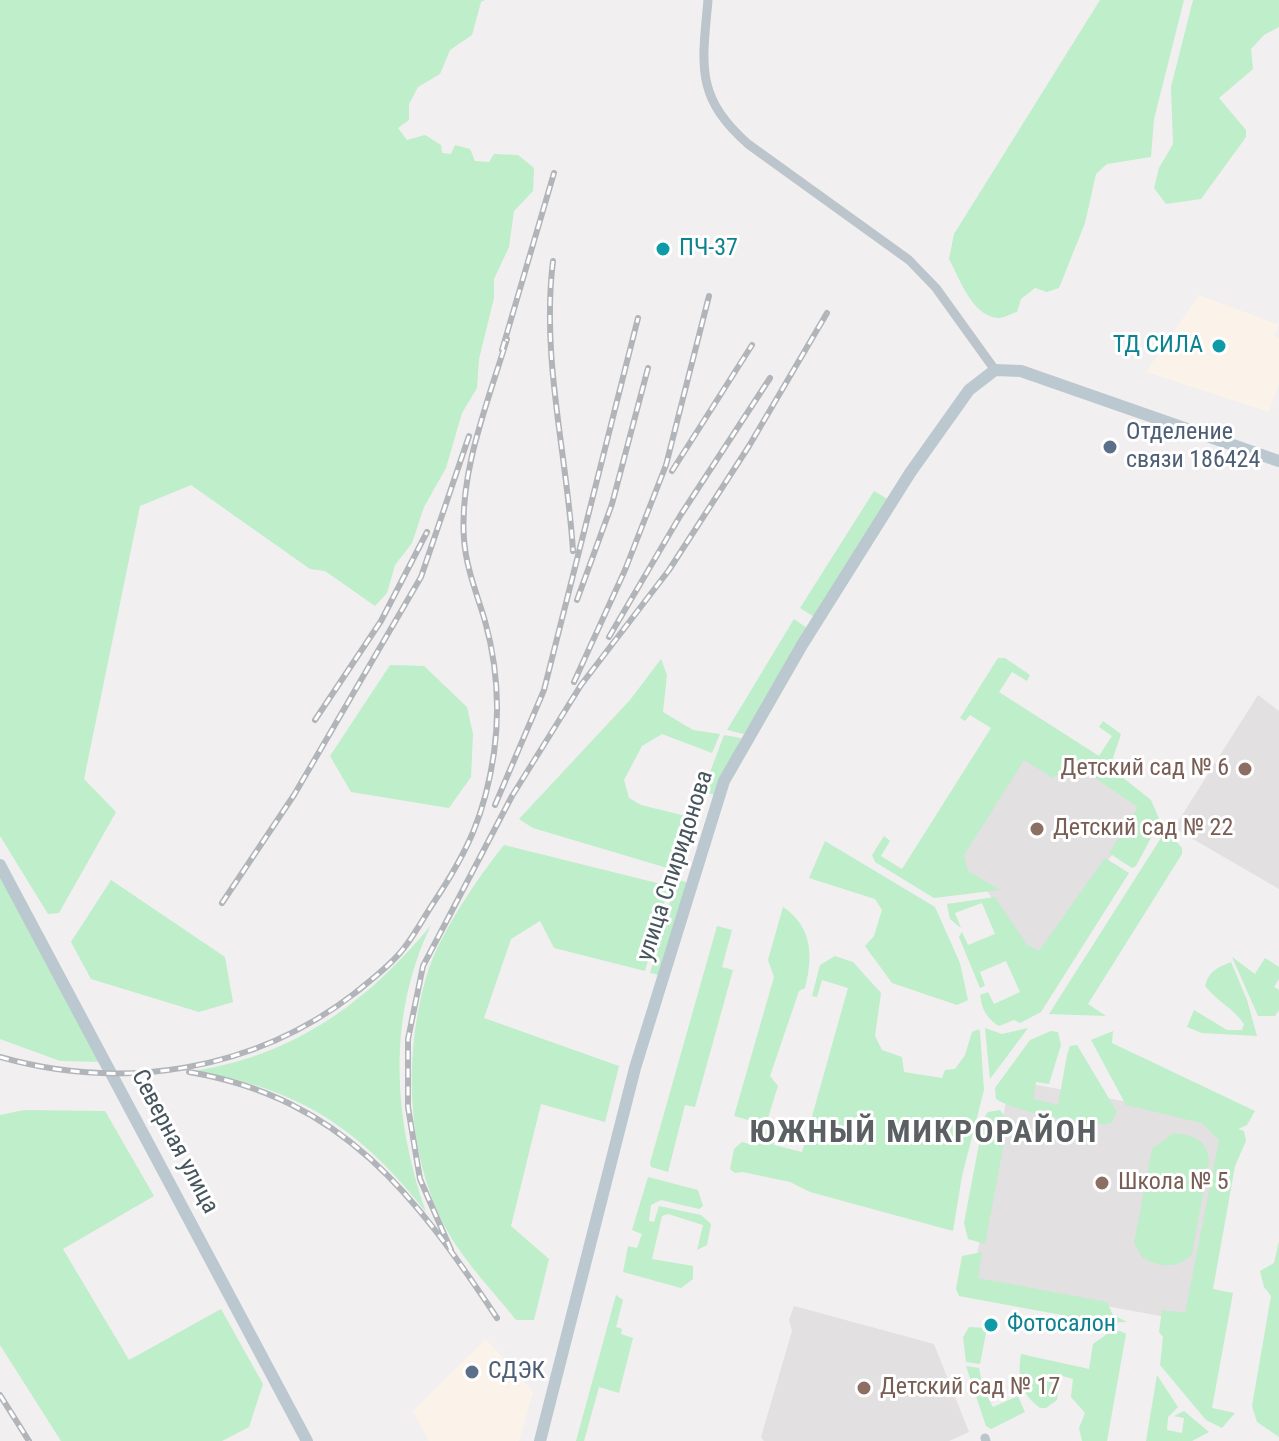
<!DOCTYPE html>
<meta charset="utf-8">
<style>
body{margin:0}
canvas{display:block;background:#f1efef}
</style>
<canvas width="1279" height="1441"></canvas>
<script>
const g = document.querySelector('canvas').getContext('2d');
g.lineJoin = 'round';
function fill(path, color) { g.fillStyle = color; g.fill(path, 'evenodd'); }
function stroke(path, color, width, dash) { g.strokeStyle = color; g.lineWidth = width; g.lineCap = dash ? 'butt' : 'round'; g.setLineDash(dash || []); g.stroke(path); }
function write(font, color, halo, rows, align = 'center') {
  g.font = font + ' "Roboto Condensed",sans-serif'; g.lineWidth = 6; g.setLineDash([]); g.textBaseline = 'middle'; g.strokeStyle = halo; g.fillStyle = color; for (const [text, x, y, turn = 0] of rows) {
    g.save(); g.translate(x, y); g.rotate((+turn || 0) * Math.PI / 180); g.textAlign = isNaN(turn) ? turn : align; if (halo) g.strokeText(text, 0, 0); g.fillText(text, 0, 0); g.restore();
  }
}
fill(new Path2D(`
 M 1199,295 L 1279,325 L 1274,335 L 1279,338 L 1279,383 L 1269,412 L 1146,372 Z
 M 486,1339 L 533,1392 L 519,1441 L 429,1441 L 413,1411 Z`), '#fbf3e9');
fill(new Path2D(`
 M 1258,695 L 1279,711 L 1279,889 L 1174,828 Z
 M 1014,722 L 1149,802 L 1042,955 L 1023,949 L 986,889 L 944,894 Z
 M 1010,1080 L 1225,1120 L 1187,1321 L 972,1281 Z
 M 794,1306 L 934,1344 L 969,1432 L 949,1441 L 764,1441 L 761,1437 L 792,1331 L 789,1320 Z`), '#e2e0e1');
fill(new Path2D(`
 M 0,0 L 485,0 L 481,2 L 472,35 L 450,50 L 440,74 L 418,87 L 409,104 L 409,120 L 398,128 L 407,140 L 425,135 L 441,145 L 442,153 L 451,154 L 455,145 L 470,149 L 475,161 L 489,162 L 494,154 L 518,155 L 534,168 L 533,191 L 514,211 L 509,247 L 494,279 L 494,298 L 479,359 L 477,388 L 462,413 L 446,468 L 424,507 L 412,543 L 395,565 L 387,593 L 375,606 L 325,571 L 310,569 L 191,485 L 140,506 L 84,779 L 116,812 L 59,913 L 48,914 L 0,836 Z
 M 1100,0 L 1184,0 L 1154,119 L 1151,157 L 1107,164 L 1096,174 L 1085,223 L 1059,288 L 1047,292 L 1035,288 L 1021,299 L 1017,312 C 1010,314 1004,318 998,318 C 972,316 960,279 949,259 L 954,234 Z
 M 1193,0 L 1279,0 L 1279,27 L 1264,35 L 1251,49 L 1253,69 L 1219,98 L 1246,130 L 1246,137 L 1201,199 L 1166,204 L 1154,188 L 1159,168 L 1173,144 L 1171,87 Z
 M 874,491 L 891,501 L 816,618 L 800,608 Z
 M 794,619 L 807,628 L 744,734 L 727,730 Z
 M 998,658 L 1005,658 L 1030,675 L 1027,681 L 1012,672 L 999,692 L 1099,756 L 1112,736 L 1099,727 L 1103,721 L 1121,734 L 1113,758 L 1117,766 L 1122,777 L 1151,800 L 1160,821 L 1136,866 L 1132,868 L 1109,853 L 1138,807 L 1080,768 L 1070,772 L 1063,770 L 1053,778 L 1024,760 L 964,855 L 968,871 L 1000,890 L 934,898 L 875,862 L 872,855 L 884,836 L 890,841 L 881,856 L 902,869 L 991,728 L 970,715 L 965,721 L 960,718 Z
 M 661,659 L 667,675 L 663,712 L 693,730 L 720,734 L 712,753 L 662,734 L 642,746 L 624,780 L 629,798 L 641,805 L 690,817 L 674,870 L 533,828 L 519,819 L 630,700 Z
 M 390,665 L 424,666 L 467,707 L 473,734 L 471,777 L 449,808 L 351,792 L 330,756 Z
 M 724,735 L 741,738 L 717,796 L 703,791 Z
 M 1166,830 L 1182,848 L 1182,854 L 1088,1004 L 1106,1016 L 1049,1014 Z
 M 825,841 L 935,907 L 960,963 L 968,1000 L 957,1005 L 892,983 L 865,946 L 874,936 L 882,910 L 875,899 L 809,878 Z
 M 504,845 L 669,886 L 645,971 L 554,948 L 540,921 L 511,939 L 484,1018 L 619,1066 L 605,1122 L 541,1104 L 511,1226 L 549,1259 L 534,1320 L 516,1320 C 497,1296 475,1273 458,1248 C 406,1172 401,1057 428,971 C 441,932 478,877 504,845 Z
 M 1105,858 L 1129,873 L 1041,1012 L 1020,1023 L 1014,1020 L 999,1026 C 986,1018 982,1009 980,995 L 988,992 L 994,1004 L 1020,992 L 1006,961 L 980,972 L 985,986 L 980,988 L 959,937 L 962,932 L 968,945 L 995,934 L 982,903 L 955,913 L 961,928 L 950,919 L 947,904 L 995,897 L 1027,945 L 1039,951 Z
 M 0,877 L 102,1062 L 60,1061 L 0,1039 Z
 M 676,879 L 692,884 L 667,977 L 650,973 Z
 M 111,880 L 225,957 L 233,1002 L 199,1012 L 91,979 L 71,942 Z
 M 783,907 C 813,927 813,957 805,988 L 799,991 L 770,1076 L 778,1086 L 768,1118 L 759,1123 L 734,1116 L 774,977 L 768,960 Z
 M 431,925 C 387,1017 393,1117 426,1212 C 360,1129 300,1088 193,1071 C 294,1056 368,1002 431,925 Z
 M 717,926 L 732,930 L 722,967 L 733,970 L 695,1107 L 685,1105 L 668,1172 L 651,1167 L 650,1163 Z
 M 835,956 L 853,962 L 881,993 L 875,1036 L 882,1050 L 902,1057 L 904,1072 L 942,1078 L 945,1070 L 955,1069 L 965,1055 L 972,1032 L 979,1029 L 980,1032 L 984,1090 L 962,1176 L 953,1231 L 810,1192 L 790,1182 L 743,1172 L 735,1173 L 730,1169 L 734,1149 L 742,1142 L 756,1146 L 761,1132 L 777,1126 L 774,1145 L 802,1152 L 848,988 L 822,980 L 817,997 L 812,996 L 820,965 Z
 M 1232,957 L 1255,974 L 1265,958 L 1279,967 L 1279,979 L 1274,987 L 1279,990 L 1279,1010 L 1275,1016 L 1258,1016 Z
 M 1231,962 L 1247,1000 L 1257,1036 L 1202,1033 L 1187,1027 L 1194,1010 L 1227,1030 L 1242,1030 L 1244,1024 C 1234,1009 1217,1001 1205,986 C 1208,972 1218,967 1231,962 Z
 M 985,1028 L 1002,1034 L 1028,1028 L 990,1079 Z
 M 1051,1031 L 1058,1032 L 1061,1045 L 1049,1084 L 1036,1082 L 1033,1099 L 1058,1105 L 1067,1055 L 1070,1046 L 1077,1045 L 1117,1112 L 1111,1123 C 1093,1129 1013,1111 996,1099 L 995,1088 L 1030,1040 Z
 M 1113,1031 L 1112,1043 L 1255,1111 L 1247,1125 L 1238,1129 L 1244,1131 L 1246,1141 L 1235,1166 L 1213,1289 L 1233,1293 L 1212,1408 L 1235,1413 L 1222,1428 L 1206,1420 L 1160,1365 L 1163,1337 L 1159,1332 L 1162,1310 L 1185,1313 L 1219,1140 L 1202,1123 L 1126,1105 L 1091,1040 Z
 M 24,1110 L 105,1111 L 154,1196 L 63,1249 L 129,1360 L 221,1309 L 263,1384 L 249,1427 L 222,1441 L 61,1441 L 0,1345 L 0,1115 Z
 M 1000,1110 L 1008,1121 L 985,1244 L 968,1239 L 964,1223 L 984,1118 L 988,1112 Z
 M 1173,1133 C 1192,1135 1207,1139 1209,1160 L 1192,1254 C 1179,1269 1158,1268 1142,1257 L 1134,1243 L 1152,1149 Z
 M 648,1177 L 698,1190 L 703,1206 L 699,1209 L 661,1200 L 651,1205 L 649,1221 L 654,1222 L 659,1206 L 701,1215 L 711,1224 L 707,1245 L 697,1250 L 703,1225 L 668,1214 L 662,1216 L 652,1259 L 693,1266 L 693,1279 L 681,1288 L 623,1272 L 628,1246 L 637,1248 L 642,1234 L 632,1230 Z
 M 1279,1241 L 1279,1437 L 1257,1422 L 1252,1406 L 1271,1296 L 1264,1287 L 1260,1271 L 1274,1263 Z
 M 982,1252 L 978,1278 L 1107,1302 L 1113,1315 L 1127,1322 L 1105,1323 L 959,1296 L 956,1289 L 962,1256 Z
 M 616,1295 L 623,1300 L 616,1327 L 622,1329 L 621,1334 L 633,1338 L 619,1393 L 599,1387 L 584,1441 L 576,1441 Z
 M 969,1327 L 987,1328 L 980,1364 L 966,1362 L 963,1337 Z
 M 1120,1331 L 1126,1334 L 1107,1441 L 1082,1441 L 1079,1428 L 1085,1413 L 1071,1397 L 1073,1379 L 1059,1375 L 1057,1400 L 1046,1408 L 1040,1408 C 1021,1394 1017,1377 1021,1354 L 1089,1369 L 1093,1344 L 1110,1332 Z
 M 966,1366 L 979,1368 L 983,1389 L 993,1407 L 1018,1396 L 1025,1412 L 991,1429 L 986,1426 Z
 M 1157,1375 L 1178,1407 L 1168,1417 L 1167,1430 L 1182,1433 L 1184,1418 L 1174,1416 L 1184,1411 L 1209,1432 L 1192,1441 L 1146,1441 Z`), '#beeeca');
stroke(new Path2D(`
 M 708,0 C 702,66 695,97 748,144 L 909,260 L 936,288 L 995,370
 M 985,1438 L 986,1441`), '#bbc5cb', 9);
stroke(new Path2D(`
 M 0,865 L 307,1441
 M 540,1441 L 635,1068 L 724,781 L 802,645 L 910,473 L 969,390 L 995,370 L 1021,371 L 1279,461`), '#bbc8d0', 12);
const rail = new Path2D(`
 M 553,261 C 541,359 567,454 573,551
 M 502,350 L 554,173
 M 672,471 L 752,345
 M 577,600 L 612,504 L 648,368
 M 609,637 L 680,516 L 770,378
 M 574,682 L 625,570 L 666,465 L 709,296
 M 315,720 L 381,621 L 427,532
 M 495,805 L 544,690 L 638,318
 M 222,903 L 294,795 L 421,577 L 469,436
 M 0,1057 C 123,1092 254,1071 355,993 C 372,979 391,965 404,948 C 415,934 424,917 434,902 C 468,851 485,814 494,753 C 500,709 497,664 485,621 C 477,594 466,568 464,539 C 459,472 488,402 507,339
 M 189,1072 C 343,1098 416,1196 497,1318
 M 451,1250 L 420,1179 L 408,1107 L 408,1039 L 423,966 L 512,796 L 581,685 L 669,570 L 749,446 L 827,313
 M 0,1395 L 29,1441`);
stroke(rail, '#b1b5b9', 6);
stroke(rail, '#fff', 3, [9]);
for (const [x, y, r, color] of [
 [663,249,8,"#0f9aa8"],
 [1219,346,8,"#0f9aa8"],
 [1110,447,8,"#5c6f8a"],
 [1245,769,8,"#8d6e63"],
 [1037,829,8,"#8d6e63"],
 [1102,1183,8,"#8d6e63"],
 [991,1325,8,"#0f9aa8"],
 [472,1372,8,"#5c6f8a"],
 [864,1388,8,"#8d6e63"]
]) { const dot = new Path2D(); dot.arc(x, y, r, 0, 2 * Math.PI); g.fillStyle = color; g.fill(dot); stroke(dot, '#fff', 3); }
write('24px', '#0d838f', '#fff', [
 ["ПЧ-37",679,249],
 ["ТД СИЛА",1203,346,"right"],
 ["Фотосалон",1007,1325]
], 'left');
write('24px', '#4e5e75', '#fff', [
 ["Отделение",1126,433],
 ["связи 186424",1126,461],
 ["СДЭК",488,1372]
], 'left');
write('24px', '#785e54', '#fff', [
 ["Детский сад № 6",1229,769,"right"],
 ["Детский сад № 22",1053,829],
 ["Школа № 5",1118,1183],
 ["Детский сад № 17",880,1388]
], 'left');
write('24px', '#47555c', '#fff', [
 ["улица Спиридонова",676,866,-72],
 ["Северная улица",174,1142,62]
]);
g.letterSpacing = '2px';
write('bold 32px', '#5b6063', '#fff', [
 ["ЮЖНЫЙ МИКРОРАЙОН",924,1134]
]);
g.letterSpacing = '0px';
</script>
